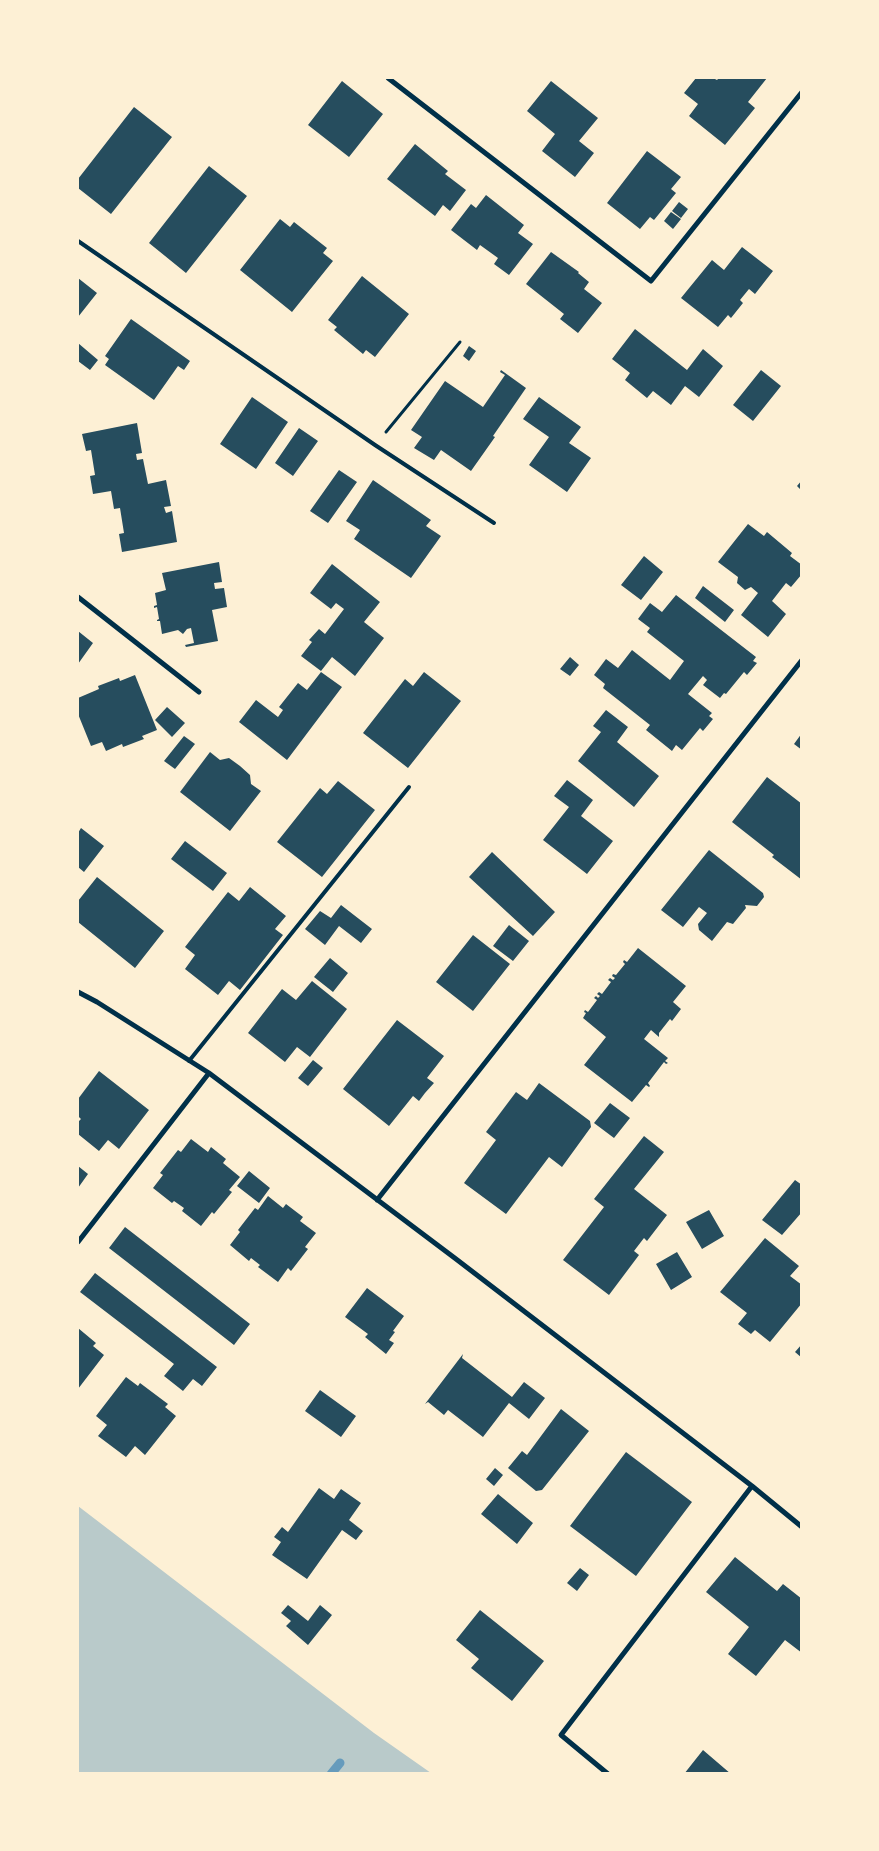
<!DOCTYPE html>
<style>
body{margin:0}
#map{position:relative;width:879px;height:1851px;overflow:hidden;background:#fdf0d5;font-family:"Open Sans",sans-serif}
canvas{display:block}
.frame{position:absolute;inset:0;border:79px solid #fdf0d5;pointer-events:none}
</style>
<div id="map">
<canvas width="879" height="1851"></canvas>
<div class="frame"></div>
</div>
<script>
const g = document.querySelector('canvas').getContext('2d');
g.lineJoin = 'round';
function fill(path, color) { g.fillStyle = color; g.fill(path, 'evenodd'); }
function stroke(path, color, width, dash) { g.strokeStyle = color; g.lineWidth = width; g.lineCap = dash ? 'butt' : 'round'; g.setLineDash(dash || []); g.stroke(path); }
fill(new Path2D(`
 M 78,1506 L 374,1733 L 431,1773 L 78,1773 Z`), '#b9caca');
stroke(new Path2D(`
 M 331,1774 L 340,1763`), '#669bbc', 9);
fill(new Path2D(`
 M 696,78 L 713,78 L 717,80 L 719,78 L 767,78 L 748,102 L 755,108 L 725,145 L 689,116 L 698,104 L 684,93 Z
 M 342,81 L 383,114 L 349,157 L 308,125 Z
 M 551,81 L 598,118 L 579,141 L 594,153 L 575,177 L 542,151 L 555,134 L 527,111 Z
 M 134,107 L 172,137 L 111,214 L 78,188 L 78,179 Z
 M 415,144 L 448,171 L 445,174 L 466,190 L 450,211 L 443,205 L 435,216 L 387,179 Z
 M 647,151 L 681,177 L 671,189 L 676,193 L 654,220 L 650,217 L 640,229 L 607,203 Z
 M 209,166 L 247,196 L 186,273 L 149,243 Z
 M 486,195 L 524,225 L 518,233 L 533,244 L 509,275 L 494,264 L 498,258 L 480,245 L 477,250 L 451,230 L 471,204 L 476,208 Z
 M 679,202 L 688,209 L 681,218 L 672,211 Z
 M 671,212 L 681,219 L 673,229 L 664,221 Z
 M 280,219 L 290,227 L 294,222 L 327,248 L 323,253 L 333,261 L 292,312 L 240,270 Z
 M 742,247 L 773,271 L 755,294 L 749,289 L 740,300 L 743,303 L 731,318 L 728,315 L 718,327 L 681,298 L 712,260 L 724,270 Z
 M 551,252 L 579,272 L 578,273 L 589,282 L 584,289 L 602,303 L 578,333 L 560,319 L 564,314 L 526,284 Z
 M 362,276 L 409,314 L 375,357 L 366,350 L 363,354 L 334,330 L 337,327 L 328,320 Z
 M 78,278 L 97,293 L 78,317 Z
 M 131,319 L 190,361 L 184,370 L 178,366 L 154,400 L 105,365 L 109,359 L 105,356 Z
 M 635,329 L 687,370 L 703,349 L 723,366 L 699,397 L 685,386 L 671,405 L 653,391 L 647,398 L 625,380 L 630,373 L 612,359 Z
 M 78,343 L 98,360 L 90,370 L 78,361 Z
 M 469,346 L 476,351 L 469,361 L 463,356 Z
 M 501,370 L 526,388 L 493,436 L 495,437 L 471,471 L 441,450 L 434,460 L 414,448 L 422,437 L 411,430 L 445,381 L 483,407 L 505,375 L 500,372 Z
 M 761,370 L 781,386 L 753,421 L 733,405 Z
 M 252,397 L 288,422 L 256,469 L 220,444 Z
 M 539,397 L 581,427 L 569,443 L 591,458 L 567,492 L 529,465 L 549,437 L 523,419 Z
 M 137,423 L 142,453 L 136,454 L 137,460 L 143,459 L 148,484 L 166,480 L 171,506 L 164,507 L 166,513 L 172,511 L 177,542 L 122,552 L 119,534 L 124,533 L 120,508 L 114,509 L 111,491 L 93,494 L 90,476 L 95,475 L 91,450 L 86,451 L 82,434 Z
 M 299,428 L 318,441 L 293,476 L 275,463 Z
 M 339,470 L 357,482 L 328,523 L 310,511 Z
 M 373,480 L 431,520 L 426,526 L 441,536 L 411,578 L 354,539 L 360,530 L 346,521 Z
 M 802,480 L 802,491 L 797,486 Z
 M 748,524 L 764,536 L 767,532 L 792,553 L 790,556 L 802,565 L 802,574 L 791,587 L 786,583 L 772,601 L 786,614 L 768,637 L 741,615 L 758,593 L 751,587 L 745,590 L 737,583 L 738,577 L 718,562 Z
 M 644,556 L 663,572 L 641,600 L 621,585 Z
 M 219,562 L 222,582 L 214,583 L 215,589 L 224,588 L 227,607 L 212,610 L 218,641 L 186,647 L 185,645 L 194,643 L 191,628 L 187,629 L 183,634 L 178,630 L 162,634 L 160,621 L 157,621 L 157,620 L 159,619 L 157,607 L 154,608 L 154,606 L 157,605 L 155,593 L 166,590 L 162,573 Z
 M 332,564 L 380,602 L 364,622 L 384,638 L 355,676 L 332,657 L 321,671 L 301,656 L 312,642 L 309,640 L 319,629 L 325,634 L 344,609 L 336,603 L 331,609 L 310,593 Z
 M 703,586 L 734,610 L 725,622 L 695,598 Z
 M 676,595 L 756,657 L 753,661 L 757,663 L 747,675 L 744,672 L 726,694 L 724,693 L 720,698 L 703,685 L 707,680 L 703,676 L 688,694 L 712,713 L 709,716 L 713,719 L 703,731 L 700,728 L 682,750 L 676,745 L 672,751 L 646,730 L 650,725 L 603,688 L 605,684 L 594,675 L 606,659 L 618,668 L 632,650 L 670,680 L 684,661 L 647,632 L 650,628 L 638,619 L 650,603 L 662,612 Z
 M 78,631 L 93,643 L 78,664 Z
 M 570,657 L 579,665 L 570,676 L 560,669 Z
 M 321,672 L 342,687 L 287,760 L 239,722 L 256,700 L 278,717 L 283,710 L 279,707 L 298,683 L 307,690 Z
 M 424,672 L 461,701 L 408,768 L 363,733 L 405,679 L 413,686 Z
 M 135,675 L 157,730 L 142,736 L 144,739 L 123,747 L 122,744 L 106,751 L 102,742 L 91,746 L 78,714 L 78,698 L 99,689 L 98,686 L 119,678 L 120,681 Z
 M 167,707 L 185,723 L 172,737 L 155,720 Z
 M 606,710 L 628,727 L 617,742 L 659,776 L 634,807 L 578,761 L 601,732 L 593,726 Z
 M 802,733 L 802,750 L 794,744 Z
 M 184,736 L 195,744 L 175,769 L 164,761 Z
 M 210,752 L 220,760 L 229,758 L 240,766 L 250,775 L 251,784 L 261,791 L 230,831 L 180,792 Z
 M 767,777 L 802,804 L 802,880 L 772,857 L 774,855 L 732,822 Z
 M 567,780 L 593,800 L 581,816 L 613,841 L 587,874 L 543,840 L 569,807 L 554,796 Z
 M 338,781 L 375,810 L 322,877 L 277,842 L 320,788 L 327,794 Z
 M 81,828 L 104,846 L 84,872 L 78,867 L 78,833 Z
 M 185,841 L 227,873 L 213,891 L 171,859 Z
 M 709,850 L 763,893 L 764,897 L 757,906 L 745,905 L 746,908 L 733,924 L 727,922 L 712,941 L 699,930 L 698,924 L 707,913 L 699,907 L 683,927 L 661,910 Z
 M 492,852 L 555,912 L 533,936 L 469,877 Z
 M 97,877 L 164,931 L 135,968 L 78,922 L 78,901 Z
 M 250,887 L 286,916 L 275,929 L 283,935 L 240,990 L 229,981 L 218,995 L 185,969 L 195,955 L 185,947 L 228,892 L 239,901 Z
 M 341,905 L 372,929 L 361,943 L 339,926 L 325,945 L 305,929 L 320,911 L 331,918 Z
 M 509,925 L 529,941 L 513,961 L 493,946 Z
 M 473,935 L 510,964 L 473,1011 L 436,982 Z
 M 638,948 L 686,986 L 673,1002 L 681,1009 L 672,1021 L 670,1019 L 659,1033 L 659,1037 L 651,1030 L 644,1039 L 668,1058 L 665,1061 L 668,1063 L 666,1064 L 664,1062 L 648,1083 L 650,1086 L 649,1087 L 646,1085 L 632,1102 L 584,1065 L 606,1037 L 583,1018 L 586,1013 L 584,1012 L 585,1010 L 588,1012 L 597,1000 L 594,998 L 596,996 L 598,998 L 600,996 L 597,994 L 599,992 L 602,994 L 611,982 L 608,980 L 610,978 L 613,980 L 615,978 L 612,976 L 613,974 L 616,975 L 625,964 L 623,962 L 624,960 L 627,962 Z
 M 330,958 L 348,973 L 333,992 L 314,977 Z
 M 312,981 L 347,1009 L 310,1057 L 297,1047 L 285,1062 L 248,1033 L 282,989 L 296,1000 Z
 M 397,1020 L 444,1056 L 427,1078 L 434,1083 L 425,1093 L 419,1101 L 413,1096 L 389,1126 L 343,1089 Z
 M 313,1060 L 323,1068 L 308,1086 L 298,1078 Z
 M 99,1071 L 149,1110 L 119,1149 L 108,1140 L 99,1151 L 78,1134 L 78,1122 L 81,1119 L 78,1116 L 78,1099 Z
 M 539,1083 L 590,1121 L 591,1127 L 562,1167 L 549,1157 L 506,1214 L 464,1183 L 496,1140 L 486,1132 L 516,1092 L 527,1100 Z
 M 610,1103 L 630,1118 L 614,1138 L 594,1123 Z
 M 644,1136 L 664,1152 L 634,1189 L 667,1215 L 647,1241 L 644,1238 L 634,1251 L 639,1255 L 609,1295 L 563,1260 L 604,1207 L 594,1199 Z
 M 191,1139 L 208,1152 L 211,1147 L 226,1159 L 223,1163 L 240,1177 L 229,1190 L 232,1192 L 214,1214 L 212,1212 L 201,1226 L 182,1211 L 184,1208 L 174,1201 L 172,1203 L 153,1188 L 163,1175 L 160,1173 L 178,1150 L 181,1152 Z
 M 78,1166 L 88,1174 L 78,1188 Z
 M 249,1171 L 270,1188 L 259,1203 L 237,1186 Z
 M 795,1180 L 802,1185 L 802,1212 L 782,1235 L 762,1220 Z
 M 268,1196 L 283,1208 L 286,1204 L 303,1217 L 300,1221 L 316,1233 L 305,1247 L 308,1249 L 291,1271 L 288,1268 L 278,1282 L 258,1267 L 260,1265 L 251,1258 L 249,1261 L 230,1245 L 240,1232 L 238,1230 L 255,1208 L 258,1210 Z
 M 709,1210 L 724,1236 L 702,1249 L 686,1222 Z
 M 125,1227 L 250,1324 L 234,1345 L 109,1248 Z
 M 765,1238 L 799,1266 L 790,1276 L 802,1285 L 802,1303 L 770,1342 L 755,1330 L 751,1334 L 738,1324 L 747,1313 L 720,1292 Z
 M 677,1252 L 692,1277 L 671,1290 L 656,1264 Z
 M 95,1273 L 217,1367 L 202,1386 L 193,1379 L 183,1391 L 164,1376 L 174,1364 L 80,1292 Z
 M 367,1288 L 404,1316 L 393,1331 L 395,1332 L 389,1340 L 394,1343 L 386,1354 L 365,1337 L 368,1334 L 345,1317 Z
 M 78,1328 L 96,1343 L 93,1346 L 104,1355 L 78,1389 Z
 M 802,1344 L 802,1358 L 795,1352 Z
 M 463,1354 L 462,1358 L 512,1397 L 524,1382 L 545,1398 L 529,1419 L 509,1403 L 483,1437 L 448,1410 L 444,1415 L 428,1402 L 425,1404 Z
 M 126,1377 L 138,1386 L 140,1383 L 168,1404 L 165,1407 L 176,1416 L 145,1455 L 135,1446 L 126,1457 L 98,1436 L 107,1425 L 96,1416 Z
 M 320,1390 L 356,1416 L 341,1437 L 305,1411 Z
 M 561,1409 L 589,1431 L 542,1490 L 536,1491 L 508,1468 L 522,1451 L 527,1455 Z
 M 626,1452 L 692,1502 L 636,1576 L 570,1526 Z
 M 495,1468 L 503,1475 L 494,1486 L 486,1479 Z
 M 319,1488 L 334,1499 L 341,1489 L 361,1503 L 349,1520 L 363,1531 L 356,1540 L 342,1530 L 307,1579 L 272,1555 L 281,1542 L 274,1537 L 282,1527 L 288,1532 Z
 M 498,1494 L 533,1523 L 517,1544 L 481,1514 Z
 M 735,1557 L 777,1591 L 783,1584 L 802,1599 L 802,1653 L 785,1640 L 756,1676 L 728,1654 L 749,1627 L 706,1592 Z
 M 580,1568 L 589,1575 L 577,1591 L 567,1583 Z
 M 288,1605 L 308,1621 L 320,1605 L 332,1615 L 308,1645 L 286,1626 L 291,1621 L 281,1613 Z
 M 480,1610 L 544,1661 L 512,1701 L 471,1668 L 479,1659 L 456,1640 Z
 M 703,1750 L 731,1774 L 684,1774 Z`), '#264d5e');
stroke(new Path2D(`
 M 386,432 L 460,342`), '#003049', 3);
stroke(new Path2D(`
 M 78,241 L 375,445 L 494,523
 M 189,1061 L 409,787`), '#003049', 4);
stroke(new Path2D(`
 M 388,78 L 651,281 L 802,92
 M 78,597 L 199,692
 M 78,992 L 97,1002 L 209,1073 L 456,1259 L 752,1486 L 802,1527
 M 377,1200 L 802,660
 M 78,1242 L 209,1073
 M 608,1774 L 561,1735 L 752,1486`), '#003049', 5);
</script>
